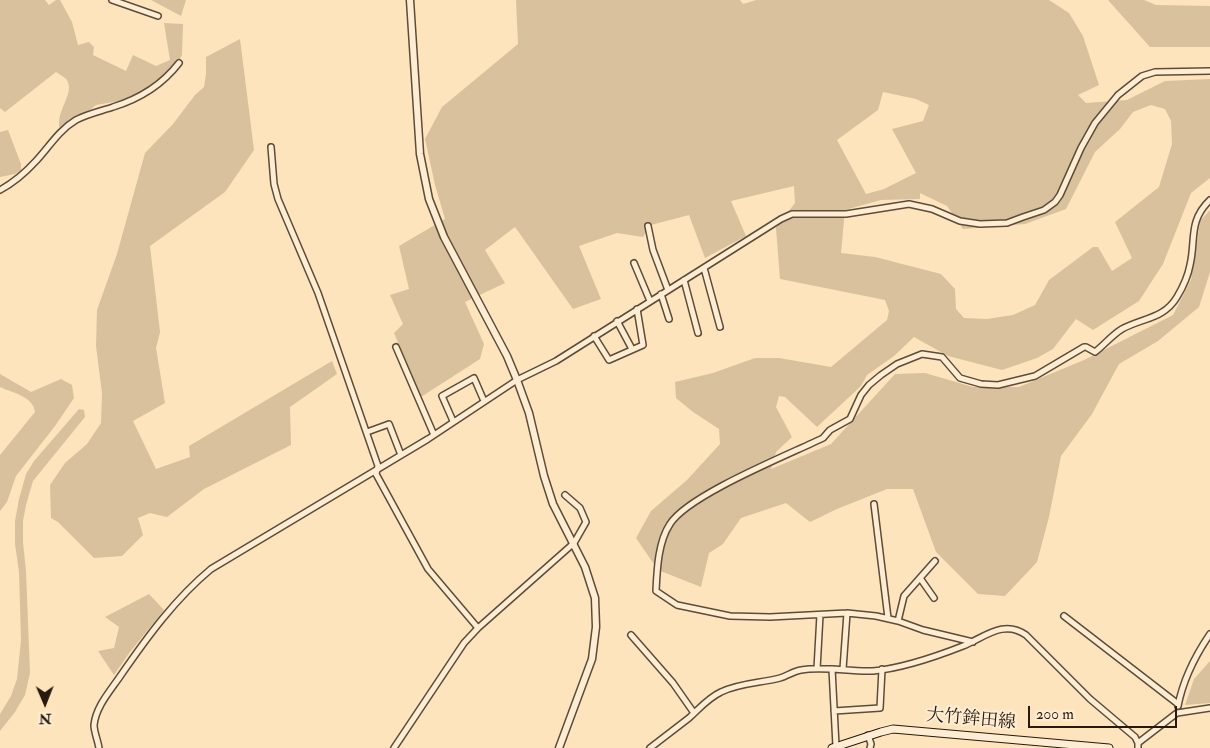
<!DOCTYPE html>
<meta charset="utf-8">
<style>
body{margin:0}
#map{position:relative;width:1210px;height:748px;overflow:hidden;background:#fde4bc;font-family:"IM FELL Double Pica",serif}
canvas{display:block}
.north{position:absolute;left:20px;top:678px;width:50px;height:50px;-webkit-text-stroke:4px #feedd3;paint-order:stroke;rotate:179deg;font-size:14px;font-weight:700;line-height:20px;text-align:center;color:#27190d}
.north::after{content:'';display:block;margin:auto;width:18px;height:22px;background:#27190d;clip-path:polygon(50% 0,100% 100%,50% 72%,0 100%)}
.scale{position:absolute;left:1028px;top:706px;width:149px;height:22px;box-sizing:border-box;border:2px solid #27190d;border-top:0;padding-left:6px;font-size:15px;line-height:18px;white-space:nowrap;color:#27190d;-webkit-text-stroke:4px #feedd3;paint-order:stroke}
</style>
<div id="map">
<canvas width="1210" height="748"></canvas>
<div class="north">N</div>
<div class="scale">200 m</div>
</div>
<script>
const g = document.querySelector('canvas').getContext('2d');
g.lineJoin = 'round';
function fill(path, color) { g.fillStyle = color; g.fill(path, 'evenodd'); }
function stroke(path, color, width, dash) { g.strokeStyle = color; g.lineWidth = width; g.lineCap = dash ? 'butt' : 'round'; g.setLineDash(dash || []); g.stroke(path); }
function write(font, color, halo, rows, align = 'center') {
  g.font = font + ' "IM FELL Double Pica","Noto Serif JP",serif'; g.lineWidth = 4; g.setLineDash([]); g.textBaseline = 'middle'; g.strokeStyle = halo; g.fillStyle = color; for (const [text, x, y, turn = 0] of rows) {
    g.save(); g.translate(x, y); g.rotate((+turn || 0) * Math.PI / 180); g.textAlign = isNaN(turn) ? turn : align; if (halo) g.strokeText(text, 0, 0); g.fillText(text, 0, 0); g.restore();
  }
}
fill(new Path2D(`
 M 0,0 L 45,0 L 49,5 L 56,0 L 60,0 L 72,22 L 78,45 L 89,42 L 94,47 L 93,55 L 126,71 L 133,55 L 156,66 L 170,60 L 164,23 L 183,24 L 182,55 L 176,66 L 143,97 L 96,105 L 66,129 L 60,129 C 54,112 77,92 66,79 C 63,76 59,74 56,72 L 5,112 L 0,108 Z
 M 151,0 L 186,0 L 181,16 Z
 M 516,0 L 740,0 L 743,4 L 756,0 L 1049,0 L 1069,13 L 1083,36 L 1099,85 L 1078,95 L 1086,103 L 1127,100 L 1165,81 L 1210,79 L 1210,178 L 1191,193 L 1163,264 L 1139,301 L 1093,330 L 1076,319 L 1053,349 L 1037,358 L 1002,370 L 948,356 L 914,337 L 894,356 L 867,375 L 861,386 L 817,427 L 785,397 L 779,396 L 776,407 L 792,437 L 776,452 L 771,469 L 831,444 L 895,374 L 925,373 L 973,387 L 1019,387 L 1084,360 L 1173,315 L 1191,280 L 1200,221 L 1210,210 L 1210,272 L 1199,307 L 1158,341 L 1119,364 L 1092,414 L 1061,456 L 1049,517 L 1037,562 L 1005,596 L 978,594 L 936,552 L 913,489 L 887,489 L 837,509 L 810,522 L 786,503 L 741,518 L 723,544 L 709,553 L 701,587 L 658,570 L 636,538 L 651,511 L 687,480 L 720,444 L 719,429 L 693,412 L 676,398 L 675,382 L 713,373 L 755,358 L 779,358 L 831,367 L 887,320 L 889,311 L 885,300 L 780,279 L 776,228 L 795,203 L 794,186 L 731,201 L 746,236 L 705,258 L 689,215 L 651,225 L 643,237 L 617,233 L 579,246 L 601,299 L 573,309 L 515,227 L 485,250 L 505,283 L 465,302 L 484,344 L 480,359 L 421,397 L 394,333 L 403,324 L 390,295 L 409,289 L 399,246 L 445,219 L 435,185 L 425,139 L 442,107 L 518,44 ZM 883,92 L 916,99 L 929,105 L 923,121 L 892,129 L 916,173 L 884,189 L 866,194 L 837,140 L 878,110 ZM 1151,105 L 1165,109 L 1171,121 L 1172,144 L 1159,187 L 1115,222 L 1132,258 L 1112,271 L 1098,247 L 1093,247 L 1049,280 L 1035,305 L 1013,315 L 987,319 L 964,318 L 956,309 L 955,289 L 941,274 L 875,257 L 841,253 L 845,210 L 881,200 L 920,199 L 920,193 L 947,206 L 963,229 L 1025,224 L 1066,209 L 1095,152 L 1120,129 L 1133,112 Z
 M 1108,0 L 1144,0 L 1156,5 L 1210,6 L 1210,47 L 1150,47 Z
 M 240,39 L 254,150 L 225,192 L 150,246 L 160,332 L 156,348 L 165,403 L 133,421 L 156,469 L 190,457 L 189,446 L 332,361 L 337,374 L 290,407 L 291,445 L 204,489 L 167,517 L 150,513 L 138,518 L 143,535 L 122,556 L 94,558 L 58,522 L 51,518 L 50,485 L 65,463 L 87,444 L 101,423 L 102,393 L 96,346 L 97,310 L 117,254 L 145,153 L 173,124 L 195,95 L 204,87 L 206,74 L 206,57 Z
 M 8,130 L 21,164 L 21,170 L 15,174 L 0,177 L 0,132 Z
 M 0,374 L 31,392 L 61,379 L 72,385 L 74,398 L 55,426 L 16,476 L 7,502 L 0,511 L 0,455 L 35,412 C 33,396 13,393 0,387 Z
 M 79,409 L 84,410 L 85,417 L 33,481 L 26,505 L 23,521 L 23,542 L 26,571 L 30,673 L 25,695 L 15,712 L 0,731 L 0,714 L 11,696 L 17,679 L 21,640 L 19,572 L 15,544 L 15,521 L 19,499 L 26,474 L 34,461 Z
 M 149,594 L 164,610 L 130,652 L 114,675 L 98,651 L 114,648 L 119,627 L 105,617 Z
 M 1210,661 L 1210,703 L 1185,705 L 1194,679 Z`), '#d9c19e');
const minor = new Path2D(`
 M 112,0 L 158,16
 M 271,147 L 274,184 L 278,199 L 318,293 L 378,466 L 376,474 L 428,569 L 478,628
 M 0,190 C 13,183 25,173 36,161 C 49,147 59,130 76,120 C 87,114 101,111 113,107 C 139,99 162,85 179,63
 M 648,226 L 653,250 L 668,290
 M 634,263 L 650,301
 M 704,268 L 720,327
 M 684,280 L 698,333
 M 661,294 L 669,319
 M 617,321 L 632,349
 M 594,336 L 609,360 L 643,345 L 637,309
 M 396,347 L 434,435
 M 453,421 L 442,396 L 474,378 L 484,401
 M 367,432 L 389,424 L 401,455
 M 874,504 L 888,618
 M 920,578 L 934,598
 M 1064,616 L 1178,704
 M 898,621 L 904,596 L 935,561
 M 631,635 L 673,683 L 694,713
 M 973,642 L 923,630 L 898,621 L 876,616 L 847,613 L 770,617 L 730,616 L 677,605 L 656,591 C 657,570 658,542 670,524 C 688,495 788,455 823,438 L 830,430 L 850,419 L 861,395 L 869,385 L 881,375 L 897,364 L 922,354 L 942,357 L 960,378 L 981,384 L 998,385 L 1035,376 L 1084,347 L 1086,347 L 1095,352 C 1104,345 1112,335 1122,329 C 1142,318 1164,319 1177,297 C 1183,287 1188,276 1190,265 C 1196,240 1188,221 1210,200
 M 817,669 L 820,615
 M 832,669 L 836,746
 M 843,669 L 847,613
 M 1178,706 C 1183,680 1195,656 1210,634
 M 834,711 L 880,708 L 882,669
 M 868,735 L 871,744 L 870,748
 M 99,748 C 98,741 94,732 94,725 C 96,706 111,690 121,675 C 148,636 175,599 211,569 L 428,439 L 517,380 L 556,361 L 781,219 L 792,214 L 846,214 L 909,204 L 932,209 L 960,221 L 980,224 L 1007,223 L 1023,217 L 1044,210 L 1055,202 L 1060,195 L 1081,148 L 1095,123 L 1118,95 L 1142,76 L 1155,72 L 1210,71
 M 394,748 L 464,643 L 478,628 L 574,543 L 586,522 L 580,508 L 565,495
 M 650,748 C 663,738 676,728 689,718 C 700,708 708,698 721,692 C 739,683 761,683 780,678 C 787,676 794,671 801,670 C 824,666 849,672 873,671 C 904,668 935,657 963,646 C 985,637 1004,619 1026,635 L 1090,699 L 1135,737 L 1138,743
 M 1138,748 L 1138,743 L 1177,713 L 1210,708`);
const tertiary = new Path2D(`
 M 410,0 L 420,154 L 429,199 L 444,237 L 507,356 L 517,380 L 529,413 L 544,476 L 553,504 L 585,567 L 595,598 L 596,627 L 592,659 L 559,748`);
const secondary = new Path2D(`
 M 832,748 L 881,732 L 893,729 L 1109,748`);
stroke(minor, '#5c4c39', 8);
stroke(tertiary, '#5c4c39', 9);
stroke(secondary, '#27190d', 9);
stroke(minor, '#feedd3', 5);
stroke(tertiary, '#feedd3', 6);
stroke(secondary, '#feedd3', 7);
write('18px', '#27190d', '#feedd3', [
 ["大竹鉾田線",971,720,5]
]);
</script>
